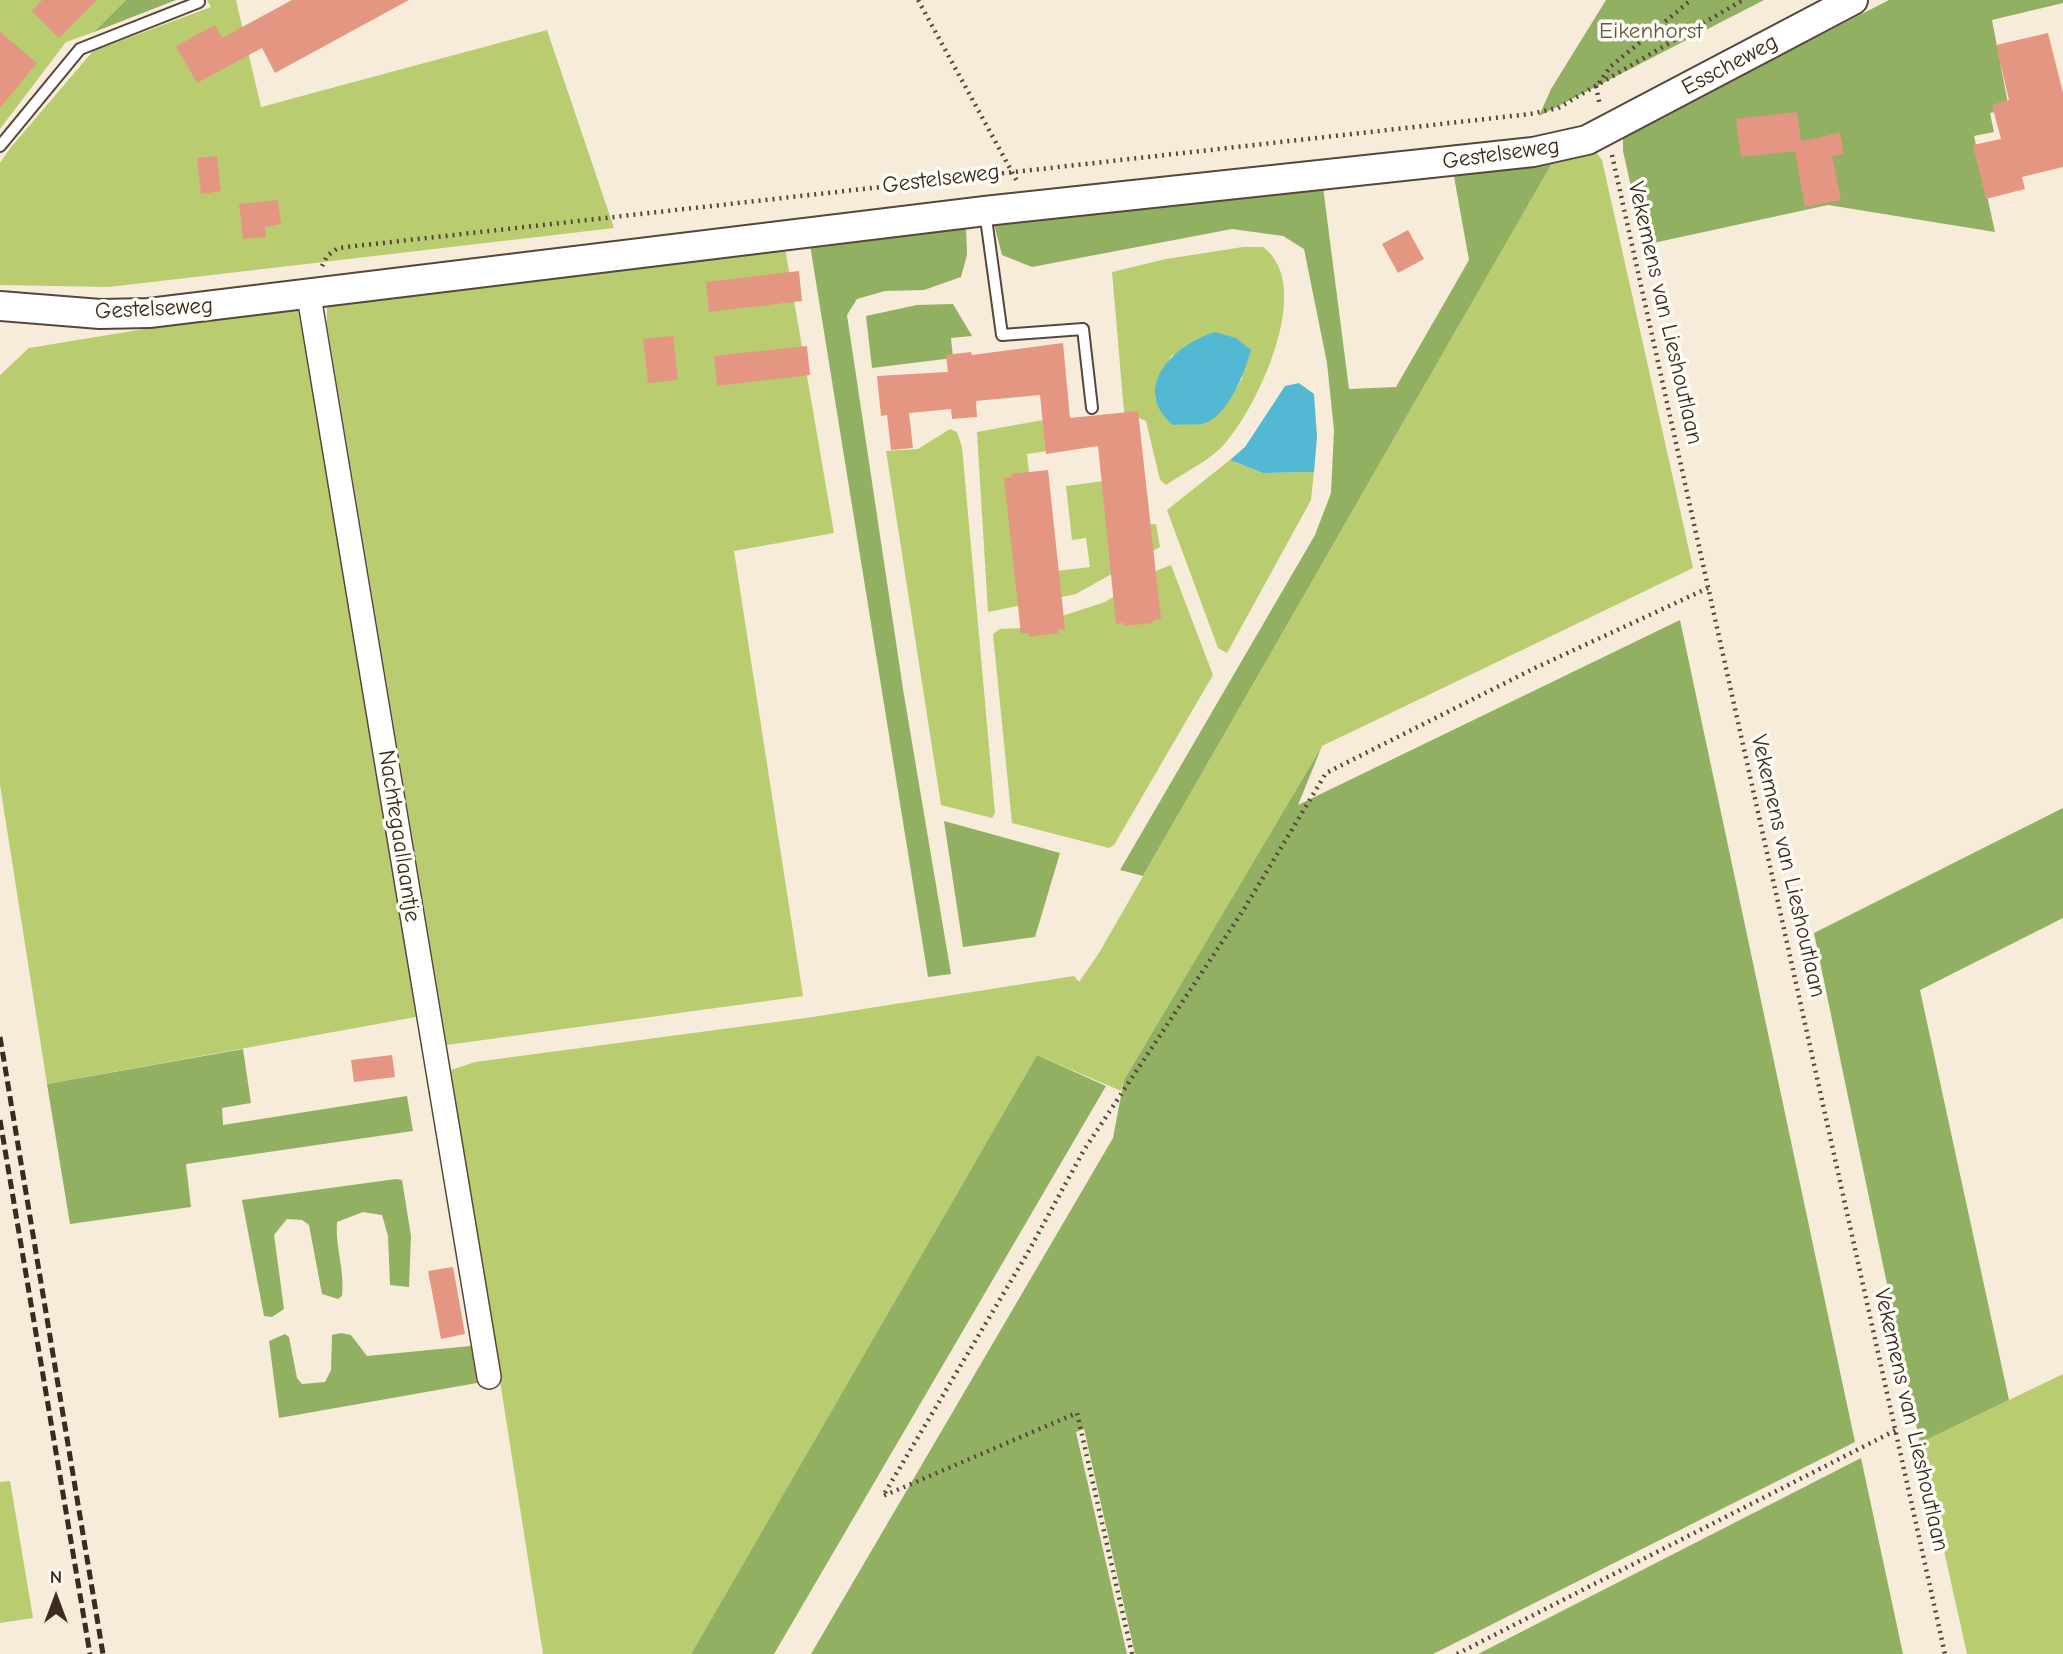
<!DOCTYPE html>
<style>
body{margin:0}
#map{position:relative;width:2063px;height:1654px;overflow:hidden;background:#f7ecda;font-family:"Comic Neue",sans-serif}
canvas{display:block}
.north{position:absolute;left:21px;top:1563px;width:70px;height:70px;-webkit-text-stroke:5px #fdfcf7;paint-order:stroke;rotate:0deg;font-size:19px;font-weight:700;line-height:28px;text-align:center;color:#3b2a1e}
.north::after{content:'';display:block;margin:auto;width:24px;height:32px;background:#3b2a1e;clip-path:polygon(50% 0,100% 100%,50% 72%,0 100%)}
</style>
<div id="map">
<canvas width="2063" height="1654"></canvas>
<div class="north">N</div>
</div>
<script>
const g = document.querySelector('canvas').getContext('2d');
g.lineJoin = 'round';
function fill(path, color) { g.fillStyle = color; g.fill(path, 'evenodd'); }
function stroke(path, color, width, dash) { g.strokeStyle = color; g.lineWidth = width; g.lineCap = dash ? 'butt' : 'round'; g.setLineDash(dash || []); g.stroke(path); }
function write(font, color, halo, rows, align = 'center') {
  g.font = font + ' "Comic Neue",sans-serif'; g.lineWidth = 7; g.setLineDash([]); g.textBaseline = 'middle'; g.strokeStyle = halo; g.fillStyle = color; for (const [text, x, y, turn = 0] of rows) {
    g.save(); g.translate(x, y); g.rotate((+turn || 0) * Math.PI / 180); g.textAlign = isNaN(turn) ? turn : align; if (halo) g.strokeText(text, 0, 0); g.fillText(text, 0, 0); g.restore();
  }
}
fill(new Path2D(`
 M 0,0 L 126,0 L 94,32 L 66,42 L 0,129 Z
 M 207,0 L 236,0 L 261,107 L 547,30 L 614,228 L 109,287 L 0,285 L 0,163 L 11,147 L 93,51 L 211,7 Z
 M 1596,152 L 1602,160 L 1693,568 L 1322,746 L 1124,1080 L 1121,1091 L 1037,1055 L 691,1654 L 543,1654 L 451,1070 L 475,1062 L 806,1018 L 1074,976 L 1079,982 L 1099,953 L 1555,158 Z
 M 1243,247 L 1263,247 C 1315,285 1259,403 1227,441 C 1213,459 1185,472 1166,485 L 1160,480 L 1146,421 L 1124,412 L 1112,272 L 1166,259 ZM 1172,355 L 1243,377 L 1226,404 L 1205,423 L 1155,399 L 1157,379 Z
 M 785,248 L 834,533 L 734,551 L 803,996 L 447,1045 L 327,324 L 327,296 Z
 M 297,304 L 361,671 L 416,1017 L 47,1084 L 0,785 L 0,375 L 29,348 Z
 M 1043,420 L 1047,451 L 1027,454 L 1040,573 L 1090,567 L 1086,538 L 1072,540 L 1066,486 L 1119,479 L 1113,526 L 1156,524 L 1160,547 L 1076,594 L 988,612 L 977,432 Z
 M 950,429 L 957,432 L 962,447 L 995,813 L 992,818 L 941,805 L 886,451 L 918,449 Z
 M 1230,460 L 1263,473 L 1314,472 L 1311,500 L 1227,653 L 1218,648 L 1167,510 Z
 M 1171,565 L 1213,675 L 1114,845 L 1109,848 L 1012,823 L 993,634 L 1000,629 L 1025,628 L 1105,602 L 1158,570 Z
 M 2063,1374 L 2063,1654 L 1967,1654 L 1920,1443 Z
 M 10,1481 L 33,1618 L 0,1623 L 0,1482 Z`), '#b9cd70');
fill(new Path2D(`
 M 126,0 L 176,0 L 94,32 Z
 M 1606,0 L 1764,0 L 1539,116 L 1551,89 Z
 M 1889,0 L 2063,0 L 2063,3 L 1992,20 L 2009,109 L 1990,113 L 1994,132 L 1974,136 L 1995,232 L 1828,205 L 1644,245 L 1623,151 L 1623,136 Z
 M 1555,158 L 1143,876 L 1120,870 L 1315,535 L 1331,493 L 1334,430 L 1327,363 L 1304,249 L 1283,236 L 1232,229 L 1032,267 L 1002,255 L 994,224 L 1323,187 L 1349,389 L 1396,387 L 1469,260 L 1453,171 Z
 M 966,227 L 967,255 L 961,277 L 924,290 L 885,291 L 857,299 L 847,315 L 903,689 L 951,974 L 928,977 L 810,245 Z
 M 953,304 L 972,336 L 951,338 L 953,358 L 872,368 L 866,316 L 917,305 Z
 M 1680,620 L 1855,1442 L 1433,1654 L 1135,1654 L 1084,1429 L 1076,1432 L 1127,1654 L 811,1654 L 1113,1138 L 1124,1080 L 1322,746 L 1298,805 Z
 M 2063,808 L 2063,918 L 1920,990 L 2009,1400 L 1920,1443 L 1814,933 Z
 M 944,821 L 1060,853 L 1035,937 L 963,947 Z
 M 243,1049 L 251,1103 L 222,1108 L 223,1125 L 407,1096 L 413,1131 L 186,1164 L 191,1207 L 70,1224 L 47,1084 Z
 M 1037,1055 L 1106,1086 L 774,1654 L 691,1654 Z
 M 396,1179 L 402,1180 L 411,1236 L 409,1287 L 390,1285 L 388,1236 L 382,1215 L 363,1212 L 337,1222 C 335,1247 345,1270 342,1296 L 338,1299 L 322,1294 L 309,1225 L 302,1220 L 287,1219 L 274,1235 L 284,1309 L 272,1317 L 264,1316 L 242,1200 Z
 M 341,1333 L 351,1335 L 367,1356 L 471,1346 L 477,1383 L 279,1418 L 269,1341 L 285,1334 L 289,1337 L 297,1378 L 302,1384 L 325,1382 L 331,1370 L 332,1335 Z
 M 1861,1458 L 1903,1654 L 1478,1654 Z`), '#92b062');
fill(new Path2D(`
 M 1215,332 L 1236,338 L 1251,350 C 1245,372 1227,419 1202,424 C 1193,425 1182,424 1173,425 C 1129,387 1175,344 1215,332 Z
 M 1299,383 L 1314,394 L 1317,437 L 1314,472 L 1263,473 L 1230,460 L 1245,447 L 1285,386 Z`), '#53b8d2');
fill(new Path2D(`
 M 42,0 L 97,0 L 59,38 L 32,11 Z
 M 292,0 L 409,0 L 275,73 L 262,48 L 197,83 L 176,46 L 215,25 L 222,38 Z
 M 0,32 L 37,63 L 0,108 Z
 M 2048,33 L 2063,93 L 2063,167 L 2022,177 L 2025,189 L 1986,199 L 1973,145 L 2001,139 L 1992,105 L 2009,100 L 1996,45 Z
 M 1797,112 L 1801,141 L 1840,133 L 1844,154 L 1832,156 L 1841,200 L 1805,207 L 1795,151 L 1741,157 L 1736,119 Z
 M 217,156 L 221,191 L 201,194 L 197,158 Z
 M 278,200 L 281,224 L 265,227 L 266,237 L 243,239 L 239,204 Z
 M 1408,230 L 1424,259 L 1398,273 L 1382,244 Z
 M 799,271 L 802,301 L 709,312 L 706,282 Z
 M 673,336 L 678,380 L 648,383 L 643,339 Z
 M 1063,343 L 1070,418 L 1138,411 L 1161,619 L 1153,620 L 1153,623 L 1124,626 L 1124,623 L 1116,624 L 1098,446 L 1046,454 L 1040,395 L 976,401 L 977,417 L 952,419 L 951,409 L 909,413 L 913,448 L 891,450 L 887,415 L 881,416 L 877,376 L 948,372 L 946,355 L 971,352 L 972,355 Z
 M 807,346 L 810,375 L 717,386 L 714,356 Z
 M 1048,470 L 1065,629 L 1058,630 L 1058,633 L 1029,637 L 1029,633 L 1021,634 L 1004,478 L 1012,477 L 1011,474 Z
 M 392,1055 L 395,1077 L 354,1082 L 351,1060 Z
 M 453,1267 L 465,1334 L 441,1339 L 428,1271 Z`), '#e49683');
const service = new Path2D(`
 M 0,146 L 80,49 L 199,2
 M 985,211 L 1002,335 L 1083,329 L 1092,408`);
const minor = new Path2D(`
 M 309,296 L 489,1377`);
const tertiary = new Path2D(`
 M 0,306 L 100,314 L 149,313 L 985,211 L 1533,152 L 1587,140 L 1853,0`);
stroke(service, '#57473a', 14);
stroke(minor, '#57473a', 26);
stroke(tertiary, '#57473a', 32);
stroke(new Path2D(`
 M 918,0 L 1018,183
 M 1599,83 L 1610,67 L 1691,0
 M 1596,86 L 1600,106
 M 1612,155 L 1945,1654
 M 322,266 L 327,256 L 338,248 L 1530,114 L 1558,108 L 1743,0
 M 1132,1654 L 1077,1413 L 883,1496 L 1027,1254 L 1084,1150 L 1244,909 L 1326,773 L 1535,668 L 1708,588
 M 1457,1654 L 1896,1430`), '#57473a', 4.5, [2, 5]);
stroke(service, '#fff', 10);
stroke(minor, '#fff', 23);
stroke(tertiary, '#fff', 28);
stroke(new Path2D(`
 M 0,1037 L 103,1654
 M 0,1120 L 90,1654`), '#3b2a1e', 5, [10, 5]);
write('23px', '#615b37', '#fdfcf7', [
 ["Eikenhorst",1651,31]
]);
write('23px', '#3b2a1e', '#fdfcf7', [
 ["Esscheweg",1730,65,-28],
 ["Gestelseweg",1501,154,-8],
 ["Gestelseweg",941,179,-7],
 ["Gestelseweg",154,309,-3],
 ["Vekemens van Lieshoutlaan",1665,313,77],
 ["Nachtegaallaantje",399,836,81],
 ["Vekemens van Lieshoutlaan",1788,866,77],
 ["Vekemens van Lieshoutlaan",1911,1420,77]
]);
</script>
